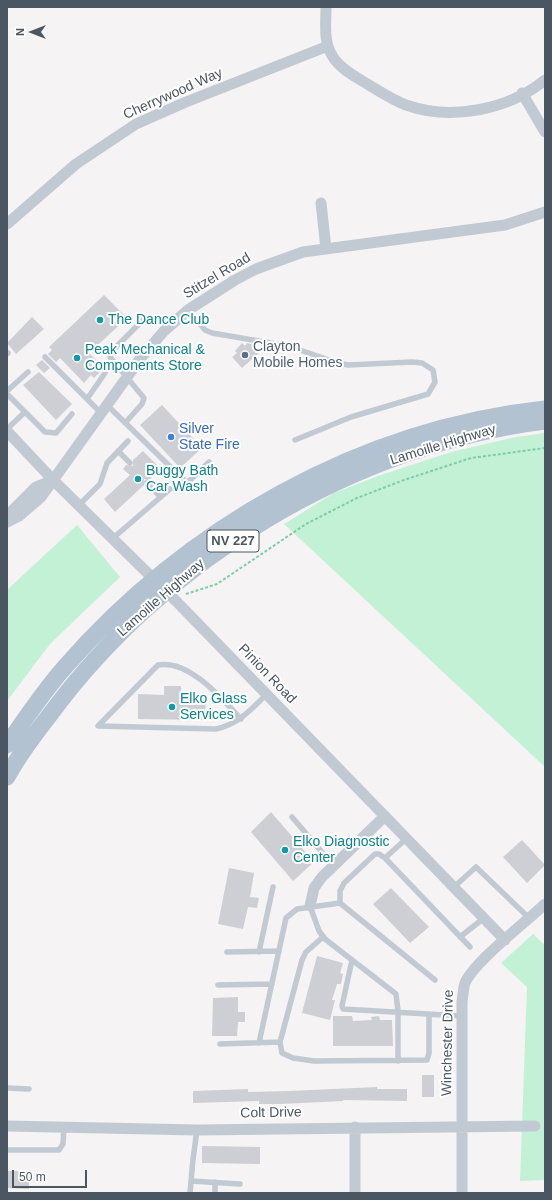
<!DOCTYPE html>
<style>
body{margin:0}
#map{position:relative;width:552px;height:1200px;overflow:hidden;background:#f5f3f3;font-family:Helvetica,sans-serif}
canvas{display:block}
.frame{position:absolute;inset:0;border:8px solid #4a5661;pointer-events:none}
.north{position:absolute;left:12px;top:12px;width:40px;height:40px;-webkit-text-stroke:3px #fff;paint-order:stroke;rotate:270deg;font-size:11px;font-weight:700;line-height:16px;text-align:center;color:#4a5661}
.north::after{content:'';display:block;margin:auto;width:14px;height:18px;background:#4a5661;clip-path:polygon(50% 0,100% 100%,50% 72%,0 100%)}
.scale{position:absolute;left:12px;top:1170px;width:75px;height:18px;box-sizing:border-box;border:2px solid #4a5661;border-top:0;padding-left:5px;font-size:12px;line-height:14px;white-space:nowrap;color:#4a5661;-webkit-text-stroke:3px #fff;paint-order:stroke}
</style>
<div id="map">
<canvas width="552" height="1200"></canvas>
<div class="frame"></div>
<div class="north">N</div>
<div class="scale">50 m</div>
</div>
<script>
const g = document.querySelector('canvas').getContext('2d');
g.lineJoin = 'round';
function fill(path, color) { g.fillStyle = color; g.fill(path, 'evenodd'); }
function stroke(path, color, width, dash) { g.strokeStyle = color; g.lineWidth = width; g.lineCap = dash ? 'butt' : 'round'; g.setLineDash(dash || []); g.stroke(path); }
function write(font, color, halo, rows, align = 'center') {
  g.font = font + ' Helvetica,sans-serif'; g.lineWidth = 4; g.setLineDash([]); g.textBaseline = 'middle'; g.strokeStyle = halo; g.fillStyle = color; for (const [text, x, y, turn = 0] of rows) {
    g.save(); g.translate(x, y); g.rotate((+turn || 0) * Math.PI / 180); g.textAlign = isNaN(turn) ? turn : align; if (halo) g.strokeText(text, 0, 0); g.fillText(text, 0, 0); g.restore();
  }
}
fill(new Path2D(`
 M 545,433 L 545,767 L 284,524 L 334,493 L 378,476 L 451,452 L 516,437 Z
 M 77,525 L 120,577 L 50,644 L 7,701 L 7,590 Z
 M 533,934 L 545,945 L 545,1180 L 520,1181 L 527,987 L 501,963 Z`), '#c3f1d5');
fill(new Path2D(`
 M 104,295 L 127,318 L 89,353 L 104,368 L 94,378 L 91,375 L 84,383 L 60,358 L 56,362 L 48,354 L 52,350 L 49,347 Z
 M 32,317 L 44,329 L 16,354 L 7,343 Z
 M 242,343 L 245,346 L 247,343 L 254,345 L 260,352 L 242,368 L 232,357 L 237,353 L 235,351 Z
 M 42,360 L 50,368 L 44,373 L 36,365 Z
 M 39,372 L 72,404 L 56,420 L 23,385 Z
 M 162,405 L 202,448 L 180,468 L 140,425 Z
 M 143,451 L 161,469 L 150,479 L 144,479 L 144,485 L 115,512 L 104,499 L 130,475 L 123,469 L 126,465 L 133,466 L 133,460 Z
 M 164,686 L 181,686 L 181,695 L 207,694 L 204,720 L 138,719 L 138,694 L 164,695 Z
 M 271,812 L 314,862 L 293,881 L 251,832 Z
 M 522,840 L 545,865 L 527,883 L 503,857 Z
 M 229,868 L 254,873 L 250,897 L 259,898 L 257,908 L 248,907 L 243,929 L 218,924 Z
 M 391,888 L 429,927 L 410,943 L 373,904 Z
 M 317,956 L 343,963 L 340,973 L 343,974 L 341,984 L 337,984 L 332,1000 L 335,1000 L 330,1020 L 302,1013 Z
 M 238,997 L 238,1012 L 245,1012 L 245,1022 L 238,1022 L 237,1036 L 212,1036 L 213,998 Z
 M 333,1016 L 352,1016 L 353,1021 L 372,1020 L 371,1017 L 379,1016 L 380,1020 L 392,1020 L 393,1046 L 333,1046 Z
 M 422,1075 L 434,1075 L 434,1097 L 422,1097 Z
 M 377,1087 L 377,1089 L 407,1089 L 407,1101 L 343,1100 L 343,1101 L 281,1104 L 259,1104 L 259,1101 L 193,1103 L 193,1091 L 248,1089 L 248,1092 L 289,1091 Z
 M 202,1146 L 260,1147 L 260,1164 L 202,1163 Z
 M 7,1171 L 29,1171 L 29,1189 L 7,1188 Z`), '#cdcfd5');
stroke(new Path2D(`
 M 186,594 L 217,584 L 306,524 L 357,498 L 404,480 L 471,458 L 545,448`), '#7ad0a6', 2, [3, 2]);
stroke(new Path2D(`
 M 188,310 L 205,330 L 212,333 L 288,346 L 338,363 L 348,365 L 412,362 L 422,363 L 433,370 L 435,382 L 428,394 L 351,417 L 295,440
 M 7,354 L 8,353
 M 45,357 L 102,414
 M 7,391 L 28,372
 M 7,394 L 45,432 L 56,433 L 72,414
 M 87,399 L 105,373
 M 108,406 L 187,483 L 209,462
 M 125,423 L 142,404 L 144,398 L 110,357 L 116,347 L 143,320
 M 7,429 L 25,412
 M 118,451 L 130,463
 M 147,482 L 160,497
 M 79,505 L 100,484 L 107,463 L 128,441
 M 112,539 L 170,489
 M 241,719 C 222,699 189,659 158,665 L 98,726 L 216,729 C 239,724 250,710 266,695
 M 292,817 L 333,865
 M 385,858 L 407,838
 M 454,887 L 476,867 L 529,918
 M 340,903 L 340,891 L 344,883 L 375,854 L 379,854 L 385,858 L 470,947
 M 310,906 L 319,931 L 325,939 L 396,994 L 398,1011 L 398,1061
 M 323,937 L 306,952 L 302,960 L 280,1042 L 282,1053 L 293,1058 L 314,1061 L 427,1060 L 429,1053 L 429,1014
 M 460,937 L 484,918
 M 227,952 L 279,951
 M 259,952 L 273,887
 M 352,960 L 342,1006 L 343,1009 L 461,1016
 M 218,985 L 272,984
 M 259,1043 L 286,918 L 297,909 L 340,903 L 435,980
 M 220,1044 L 280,1042
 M 7,1088 L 29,1089
 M 7,1150 L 59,1150 L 63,1144 L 64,1127
 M 191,1181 L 240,1184
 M 190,1193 L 193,1159 L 197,1130
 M 215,1193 L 215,1182`), '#c1cad2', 5.5);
stroke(new Path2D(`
 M 326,7 C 326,24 323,42 333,57 C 340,69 358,78 369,85 C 381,92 393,100 406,105 C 451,121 508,110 545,80
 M 522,93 L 545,132
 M 321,203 L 326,249
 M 7,224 L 76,164 L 136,124 L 186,102 L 328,46
 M 7,431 L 53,480 L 176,601 L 505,940
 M 7,516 L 36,487 L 53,480
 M 7,522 L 19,516 L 41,497 L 140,359 L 164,331 L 188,310 L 235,280 L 256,269 L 303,252 L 505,225 L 545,212
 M 310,906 L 314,888 L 322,877 L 385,816
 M 7,1126 L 197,1130 L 535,1126
 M 355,1127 L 355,1193
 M 462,1193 L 462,1002 C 463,996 463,989 465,983 C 474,962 526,922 545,904`), '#c1cad2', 11);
stroke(new Path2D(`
 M 7,745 C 25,719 43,692 64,668 C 186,528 359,429 545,409
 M 7,777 C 19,755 34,735 49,716 C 163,560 352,445 545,421`), '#b3c2d1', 17);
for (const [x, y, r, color] of [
 [100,320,4,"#0f9aa8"],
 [245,355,4,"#5c6f8a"],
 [77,358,4,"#0f9aa8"],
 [171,437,4,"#3f7fe0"],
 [138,479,4,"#0f9aa8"],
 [172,707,4,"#0f9aa8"],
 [285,850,4,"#0f9aa8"]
]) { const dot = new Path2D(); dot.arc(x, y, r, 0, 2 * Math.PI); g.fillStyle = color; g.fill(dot); stroke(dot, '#fff', 1.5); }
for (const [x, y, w] of [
 [233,541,52]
]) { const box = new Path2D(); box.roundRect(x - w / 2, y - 11, w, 22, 3); g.fillStyle = '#fff'; g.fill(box); stroke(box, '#4a5661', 1); }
write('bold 13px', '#4a5661', null, [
 ["NV 227",233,541]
]);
write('14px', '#4a5661', '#fff', [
 ["Cherrywood Way",173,94,-24],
 ["Stitzel Road",217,276,-31],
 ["Lamoille Highway",443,445,-17],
 ["Lamoille Highway",161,598,-41],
 ["Pinion Road",267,674,46],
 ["Winchester Drive",448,1043,-89],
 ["Colt Drive",271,1113,-1]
]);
write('14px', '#0d838f', '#fff', [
 ["The Dance Club",108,320],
 ["Peak Mechanical &",85,350],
 ["Components Store",85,366],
 ["Buggy Bath",146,471],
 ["Car Wash",146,487],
 ["Elko Glass",180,699],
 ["Services",180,715],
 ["Elko Diagnostic",293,842],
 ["Center",293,858]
], 'left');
write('14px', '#4e5e75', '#fff', [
 ["Clayton",253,347],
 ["Mobile Homes",253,363]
], 'left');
write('14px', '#366cbe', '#fff', [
 ["Silver",179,429],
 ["State Fire",179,445]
], 'left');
</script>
